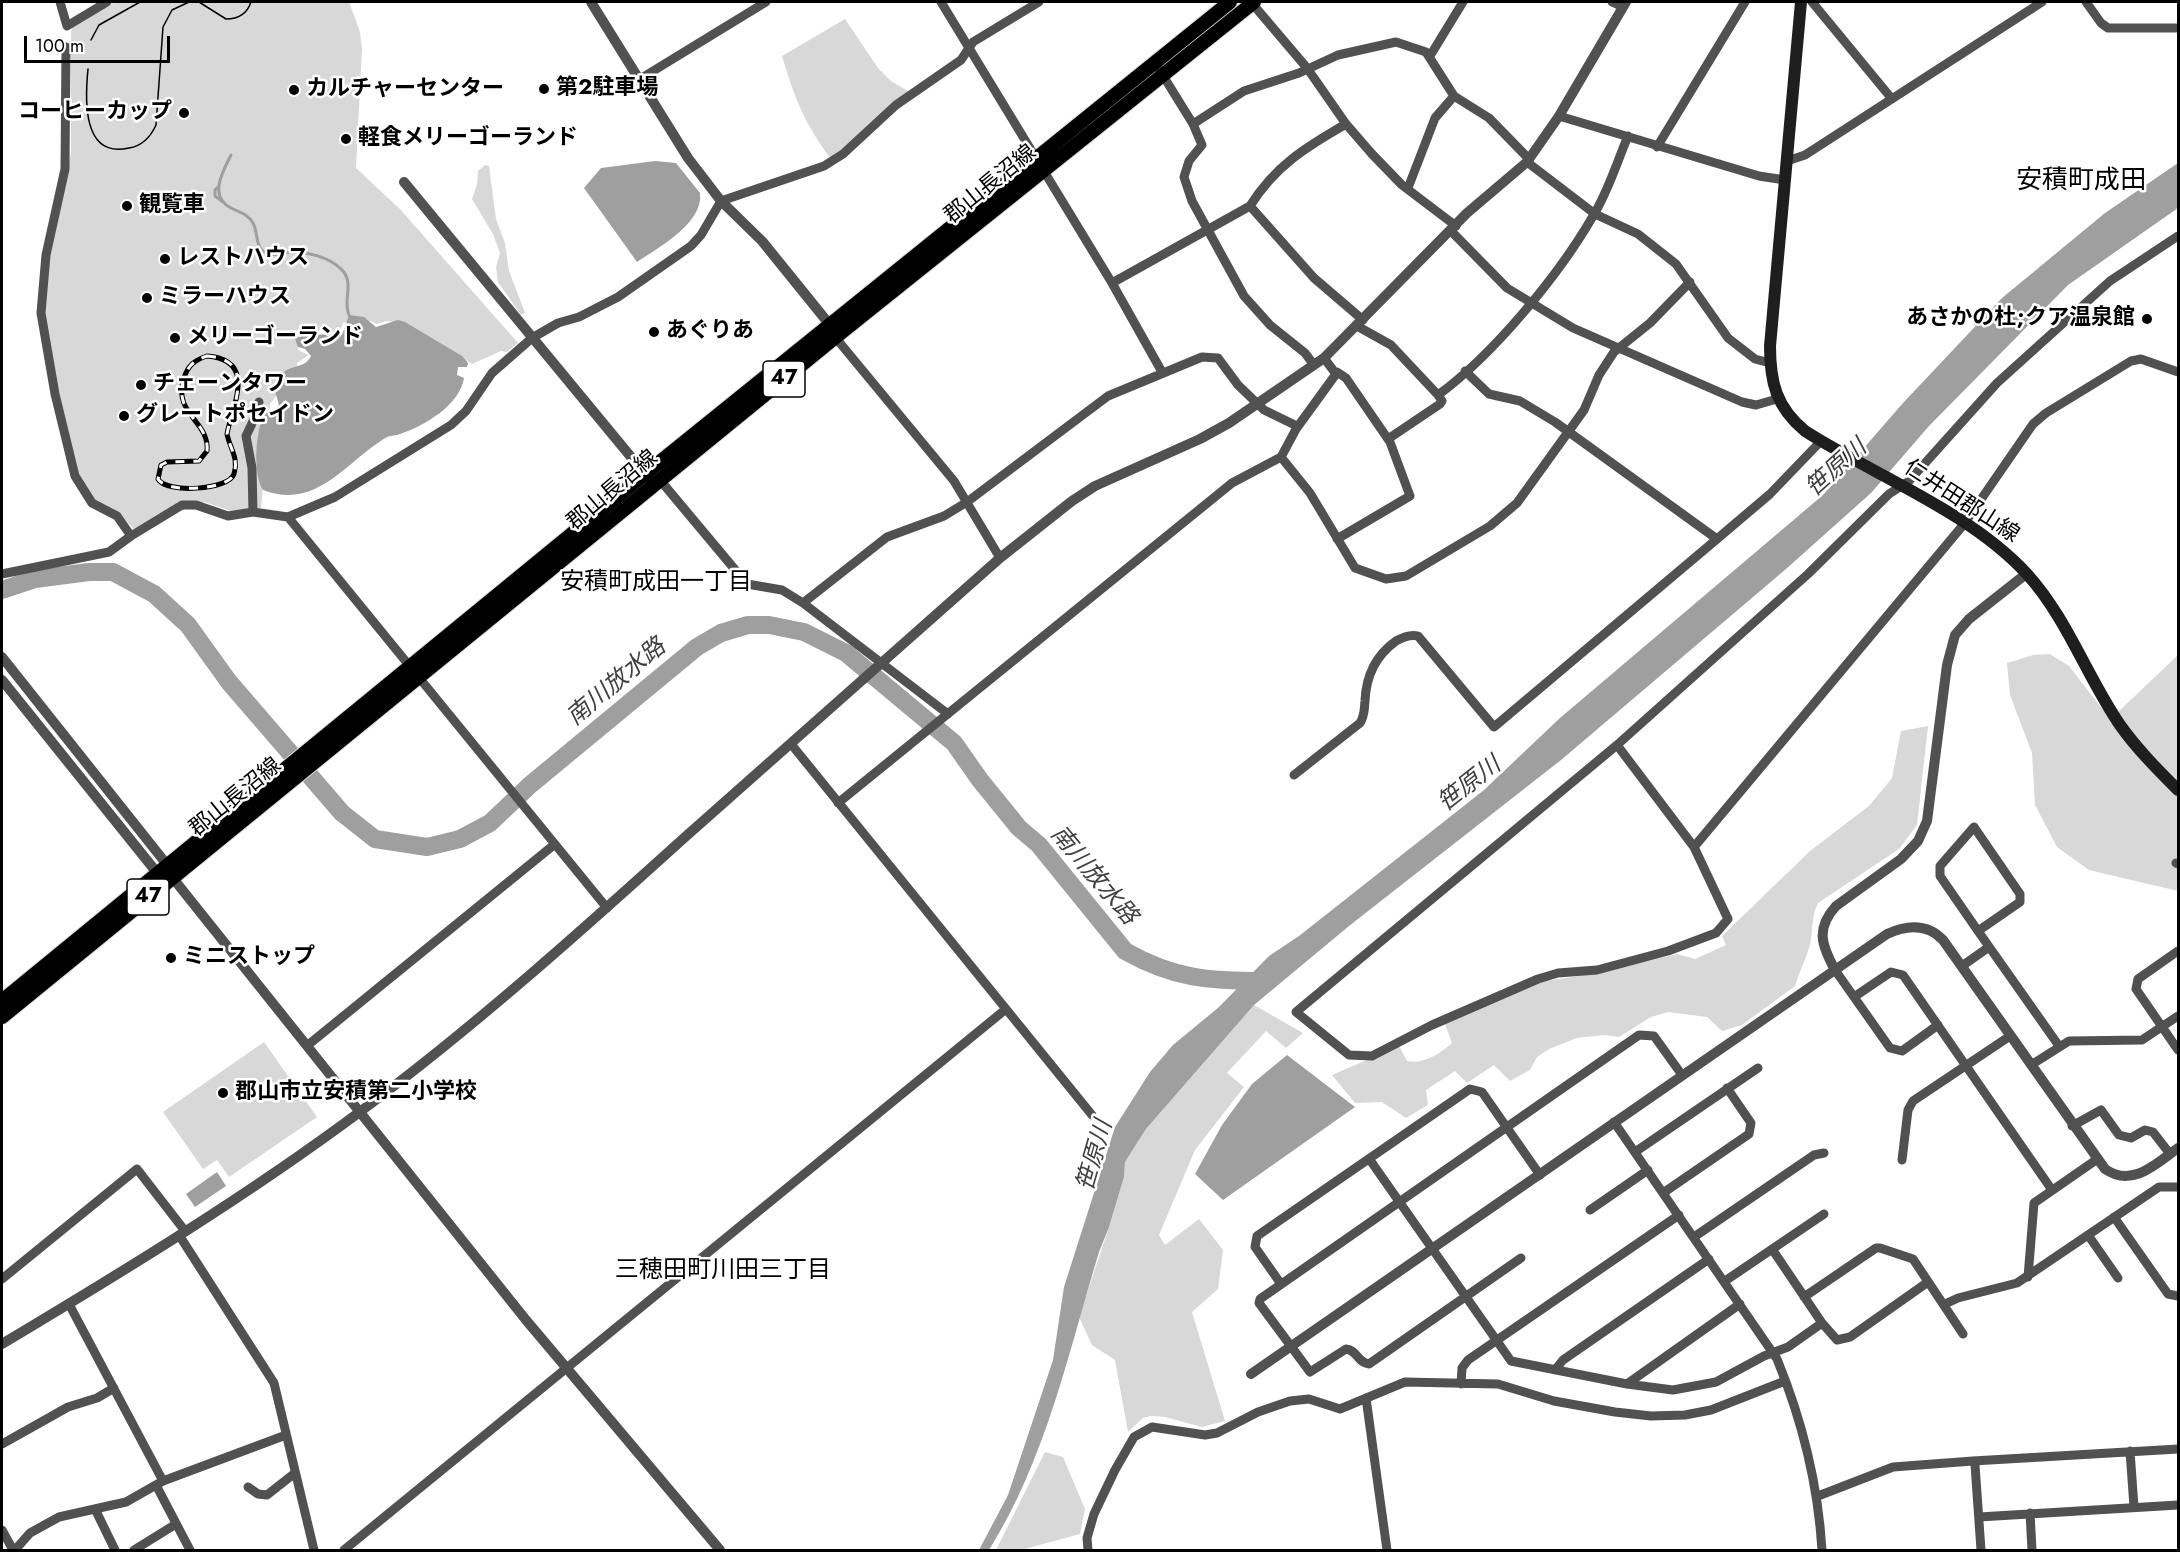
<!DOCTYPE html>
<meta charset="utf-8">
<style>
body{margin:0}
#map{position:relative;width:2180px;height:1552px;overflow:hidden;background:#fff;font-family:Jost,sans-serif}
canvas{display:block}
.frame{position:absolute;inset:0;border:3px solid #000;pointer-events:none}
.scale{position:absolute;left:24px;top:36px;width:146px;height:27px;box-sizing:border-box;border:3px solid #000;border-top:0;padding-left:8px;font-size:18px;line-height:21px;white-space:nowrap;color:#000;-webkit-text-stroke:4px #fff;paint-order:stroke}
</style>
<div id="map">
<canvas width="2180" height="1552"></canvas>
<div class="frame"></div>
<div class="scale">100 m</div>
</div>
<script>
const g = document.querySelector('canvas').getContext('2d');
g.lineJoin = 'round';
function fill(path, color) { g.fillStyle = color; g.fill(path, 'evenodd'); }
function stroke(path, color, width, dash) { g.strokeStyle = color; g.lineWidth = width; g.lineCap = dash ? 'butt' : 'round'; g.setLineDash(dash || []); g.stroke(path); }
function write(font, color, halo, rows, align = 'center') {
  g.font = font + ' Jost,"Noto Sans JP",sans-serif'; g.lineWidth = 5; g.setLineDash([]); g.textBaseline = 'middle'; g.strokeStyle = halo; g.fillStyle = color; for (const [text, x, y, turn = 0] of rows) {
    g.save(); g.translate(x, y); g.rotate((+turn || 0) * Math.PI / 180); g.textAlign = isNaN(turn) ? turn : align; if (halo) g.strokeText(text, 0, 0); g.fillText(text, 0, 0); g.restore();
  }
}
fill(new Path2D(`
 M 115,2 L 349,2 L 360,32 L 362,49 L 356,168 L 400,209 L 518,343 L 507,352 L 501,351 L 472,364 L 401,323 L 386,321 L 377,324 C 364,318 357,318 343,323 L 340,332 L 332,333 L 320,330 L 300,337 L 298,350 L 309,355 L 297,363 L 297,370 L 270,404 L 261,508 L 234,512 L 204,502 L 134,529 L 117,512 L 93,499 L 76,473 L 58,399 L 43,311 L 45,281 L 71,152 L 71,32 L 72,28 Z
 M 845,19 L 878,68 L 891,81 L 911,93 L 831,159 C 804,123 795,99 782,56 Z
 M 485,165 L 489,166 L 496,219 L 505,243 L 509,271 L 525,313 L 521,315 L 498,282 L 496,267 L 500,253 L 493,234 L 472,199 L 477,184 L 478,171 Z
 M 2050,654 L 2069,666 L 2103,710 L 2117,713 L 2178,655 L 2178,891 L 2089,870 L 2057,847 L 2035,805 L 2032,753 L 2010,695 L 2007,663 L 2033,655 Z
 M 1928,726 L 1917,825 L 1899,849 L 1818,903 C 1811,916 1813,932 1810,945 C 1806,959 1799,972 1795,986 L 1742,1025 L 1722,1031 L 1707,1017 L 1668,1012 L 1651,1017 L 1619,1037 L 1604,1035 L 1577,1038 L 1549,1049 L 1537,1057 L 1530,1070 L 1510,1081 L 1494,1065 L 1467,1083 L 1455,1071 L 1426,1090 L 1428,1105 L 1406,1118 L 1382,1102 L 1355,1103 L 1332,1075 L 1399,1046 L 1407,1061 C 1423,1065 1441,1053 1452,1043 L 1445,1024 L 1545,981 L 1592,974 L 1677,954 L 1695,959 L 1726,945 L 1722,936 L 1810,851 L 1869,806 L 1892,778 L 1901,731 Z
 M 1254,1005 L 1303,1033 L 1286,1048 L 1266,1031 L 1227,1073 L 1244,1087 L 1195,1150 L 1159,1235 L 1165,1245 L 1199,1219 L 1223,1250 L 1218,1289 L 1192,1312 L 1225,1421 L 1202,1427 L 1165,1417 L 1150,1416 L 1143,1418 L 1128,1432 L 1115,1360 L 1092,1345 L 1079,1317 L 1109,1227 L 1124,1177 L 1125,1162 L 1146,1129 Z
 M 264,1042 L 317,1117 L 229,1177 L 217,1160 L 203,1169 L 163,1112 Z
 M 1045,1452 L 1063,1457 L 1085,1509 L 1080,1534 L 1021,1550 L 996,1550 Z`), '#d8d8d8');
fill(new Path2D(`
 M 655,161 L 676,163 L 700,193 C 704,223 658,248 637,262 L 584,188 L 601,168 Z
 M 2178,163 L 2178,208 L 2068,285 L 1929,426 L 1871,493 L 1786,569 L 1561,760 L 1349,926 L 1254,1005 L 1146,1129 L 1125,1162 L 1124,1177 L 1109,1227 L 1099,1252 C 1068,1354 1046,1459 989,1550 L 979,1550 L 1008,1495 L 1053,1360 L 1064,1287 L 1115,1127 L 1150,1072 L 1173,1045 L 1219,1007 L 1269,956 L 1299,936 L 1484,790 L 1560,718 L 1823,495 L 1903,403 L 2002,298 L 2105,213 Z
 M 349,315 L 364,317 L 376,327 L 398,320 L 405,322 L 462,356 L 468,363 L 467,367 L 458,367 L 457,375 L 464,378 C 460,405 424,426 400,434 C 396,436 392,435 387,437 C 346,461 317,511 263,490 C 253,475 255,431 264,416 C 268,410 274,411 279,405 L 274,387 C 284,359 303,373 311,356 L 305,349 L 298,347 L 295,339 L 304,334 L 342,335 Z
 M 1287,1055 L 1355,1107 L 1223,1200 L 1195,1174 L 1222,1125 L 1252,1084 Z
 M 217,1172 L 226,1186 L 195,1207 L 186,1194 Z`), '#9f9f9f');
stroke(new Path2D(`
 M 231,155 C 223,171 208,196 231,208 C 240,213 247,213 253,223 C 259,234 254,250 269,254 C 276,256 285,252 292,252 C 308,252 328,257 340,268 C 356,282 342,299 349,315
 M 218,187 L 215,190 L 215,196 L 223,202`), '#9f9f9f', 3);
stroke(new Path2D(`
 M 2,590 L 35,579 L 89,572 L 113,572 L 154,594 L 188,625 L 229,682 L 342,813 L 375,839 L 427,847 L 460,839 L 490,823 L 530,785 L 697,647 L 721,633 L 748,625 L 769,625 L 804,632 L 846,653 L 954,743 L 980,780 L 1019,828 L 1039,845 L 1125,951 C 1174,979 1210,981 1264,981`), '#9f9f9f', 18);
const primary = new Path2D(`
 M 2,1001 L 645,474 L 1230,2
 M 2,1017 L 838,335 L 1254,2`);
stroke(primary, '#dbdbdb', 16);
stroke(new Path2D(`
 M 60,2 L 67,26 L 107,2
 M 941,2 L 1112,283 L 1162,372
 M 1251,2 L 1307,68 L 1346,124 L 1372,154 L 1402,185 L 1456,226
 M 1612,2 L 1623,7
 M 1812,2 L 1892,99
 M 2086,2 L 2101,23 L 2108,28 L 2178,28
 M 1430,56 L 1463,2
 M 1154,61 L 1193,124
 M 640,79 L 766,2
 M 1559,116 L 1759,176 L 1785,180
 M 1657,147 L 1745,2
 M 1787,161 L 1805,155 L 2042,2
 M 1527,162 L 1595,214 L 1638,234 L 1676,264 L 1728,338 L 1755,359 L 1770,363
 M 1408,188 L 1435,118 L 1454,96
 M 1250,206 L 1314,278 L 1363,320
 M 1451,231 L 1507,288 L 1573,328 L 1742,402 L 1756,405 L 1777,399
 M 1112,283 L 1250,206 C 1275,166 1306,147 1346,124
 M 1357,326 L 1391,345 L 1438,395
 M 835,337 L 954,481 L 1000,558
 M 1314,365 L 1305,353 L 1270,325 L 1244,296 L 1192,201 L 1184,177 L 1189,161 L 1202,145 L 1193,124 L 1244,91 L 1299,73 L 1338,55 L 1396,42 L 1426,52 L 1454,96 L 1489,118 L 1529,159
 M 1465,371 L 1489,394 L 1520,401 L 1555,422 L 1717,539 L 1770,494 L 1821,441
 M 1337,372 L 1346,378 L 1390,442 L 1410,496 L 1337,539
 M 1388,439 L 1440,404 L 1442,401 L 1438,395 C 1493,355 1559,275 1593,216 C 1608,192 1617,162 1628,136
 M 1281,457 L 1310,493 L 1355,568 L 1386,579 L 1406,576 L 1490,526 L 1517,503 L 1584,410 L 1599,375 L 1614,352 L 1650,323 L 1690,282
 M 660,480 L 747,584 L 782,590 L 803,603 L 948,714
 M 253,512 L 252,468 L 246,436 L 257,413 L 259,402
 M 288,517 L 607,908
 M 131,536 L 182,505 L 196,505 L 228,516 L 253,512 L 288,517 L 335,497 L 451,425 L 466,411 L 492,373 L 532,338 L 558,323 L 579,317 L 618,297 L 691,246 L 701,235 L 721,201 L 824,166 L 843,154 L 896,105 L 961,60 L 973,42 L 1039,2
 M 2,574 L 109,552 L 131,536 L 117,516 L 92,503 L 75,476 L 55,394 L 41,313 L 46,255 L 65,169 L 66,47
 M 803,603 L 887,537 L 944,516 L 967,502 L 1108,396 L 1202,357 L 1218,358 L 1238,385 L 1264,410 L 1297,426
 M 791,744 L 1092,1115
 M 1617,745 L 1694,847 L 1728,919 L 1716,933 L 1668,951 L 1597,970 L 1558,973 L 1538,979 L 1432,1025 L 1372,1056 L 1349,1055 L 1296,1012 L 1617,745 L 1808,574 L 1889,494 L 1909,481 L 1997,383 L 2110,281 L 2178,236
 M 1294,775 L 1360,723 C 1365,715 1364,710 1365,701 C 1366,676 1375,656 1396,641 C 1403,637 1410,634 1418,636 L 1494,727 L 1717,539
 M 838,803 L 1232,483 L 1281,457 L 1296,429 L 1336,374 L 1324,358
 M 1694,847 L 1964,524 L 2033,424 L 2046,413 L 2131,361 L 2141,359 L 2178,372
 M 2176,863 L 2178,864
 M 1978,931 L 1940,876 L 1940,866 L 1974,827 L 2020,894 L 2020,902 L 1978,931 L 2059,1046
 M 2178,951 L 2138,979 L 2136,989 L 2178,1050
 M 1962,966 L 1989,947
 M 1835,970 L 1890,1048 L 1902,1051 L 1938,1025
 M 1854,997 L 1891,972 L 1903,975 L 2052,1190
 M 308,1045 L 555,844
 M 2031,1065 L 2069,1041 L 2142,1040 L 2178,1016
 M 1614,1122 L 1777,1359 C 1802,1420 1818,1485 1822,1550
 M 2072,1126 L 2101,1110 L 2119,1135 L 2131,1138 L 2145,1130 L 2153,1132 L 2170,1154
 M 1635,1152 L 1758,1068
 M 1370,1160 L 1511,1361 L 1627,1384 L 1673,1390 L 1716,1382 L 1764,1356 L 1788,1347 L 1822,1323
 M 1902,1160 L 1908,1110 L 1913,1101 L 2010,1036
 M 1663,1193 L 1749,1134 L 1751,1123 L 1727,1088
 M 1590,1210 L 1648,1170
 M 2114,1217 L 2168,1294 L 2178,1296
 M 179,1235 L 274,1383 L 314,1550
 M 2088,1235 L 2118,1278
 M 1694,1237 L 1814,1155 L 1824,1153
 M 1772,1249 L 1822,1323 L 1837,1340 L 1850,1337 L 1928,1282
 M 1521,1258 L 1369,1364 C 1358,1363 1357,1350 1346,1349 L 1310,1372 L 1259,1303 L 1260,1299 L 1639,1035 L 1654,1036 L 1682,1075
 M 2028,1277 L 2034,1203 L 2096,1160
 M 2,1279 L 137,1169 L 185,1231
 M 1725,1281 L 1824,1214
 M 1281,1284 L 1255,1247 L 1257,1236 L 1470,1089 L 1482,1092 L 1540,1175
 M 1804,1297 L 1876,1248 L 1880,1248 L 1913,1259 L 1963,1334
 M 1945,1304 L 1958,1298 L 2017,1283 L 2159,1187 L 2178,1187
 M 70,1306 L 163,1481
 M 1555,1370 L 1563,1360 L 1709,1259
 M 1461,1384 L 1462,1368 L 1468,1360 L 1679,1215
 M 1627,1384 L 1740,1304
 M 1366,1398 L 1387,1550
 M 2,1444 L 68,1407 L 97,1398 L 114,1388
 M 2130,1451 L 2134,1507
 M 156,1485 L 190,1550
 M 248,1487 L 258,1494 L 267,1495 L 295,1473
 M 1818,1496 L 1893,1467 L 1973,1461
 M 96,1511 L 115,1550
 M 2030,1513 L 2032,1550
 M 1979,1517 L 2178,1505
 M 2,1530 L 13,1550
 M 15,1550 L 30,1533 L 59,1517 L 126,1502 L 163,1481 L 286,1435
 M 134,1550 L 176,1524
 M 344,1550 L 1006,1009
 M 1088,1550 L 1087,1538 L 1094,1514 L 1115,1470 L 1134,1437 L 1152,1427 L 1205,1435 L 1217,1433 L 1258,1412 L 1290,1401 L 1309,1399 L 1340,1409 L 1405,1382 L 1498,1384 L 1554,1401 L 1615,1412 L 1651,1416 L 1685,1415 L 1711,1410 L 1785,1381
 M 1981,1550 L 1975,1465 L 1973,1461 L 2178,1449`), '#515151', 9);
stroke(new Path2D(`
 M 591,2 L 688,158 L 721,201 L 762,241 L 834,330
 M 404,182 L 650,480
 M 2,657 L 168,866 L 172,877 L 526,1320 L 720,1550
 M 2,680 L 158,874 L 163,875
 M 1835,970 C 1822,946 1815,929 1836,906 L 1901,859 L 1918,841 L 1927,821 L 1947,665 L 1955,635 L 1969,619 L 2026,574
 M 2,1344 C 124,1271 247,1196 361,1111 C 474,1027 580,932 684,838 C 789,745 895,651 1000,558 L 1072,501 L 1095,486 L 1200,439 L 1229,423 L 1324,358 L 1467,213 L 1527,162 L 1559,116 L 1626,2
 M 1251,1374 L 1887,934 C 1907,925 1927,923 1943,940 L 2105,1169 C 2132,1188 2156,1164 2178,1148`), '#515151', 10);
stroke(new Path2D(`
 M 1801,2 L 1770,346 C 1770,382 1776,407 1805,431 C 1877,477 1969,511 2027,574 C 2067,618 2087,677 2120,725 C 2137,749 2158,770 2178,790`), '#1e1e1e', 12);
stroke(primary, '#000', 14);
stroke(new Path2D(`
 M 199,2 L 226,19 C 239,19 247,14 251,2
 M 91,40 L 99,25 L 140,2
 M 88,69 C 85,99 82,159 129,148 C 142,146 151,136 156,125 L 163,27 L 172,10 L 189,2`), '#000', 1.5);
const rail = new Path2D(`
 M 207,356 C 258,360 232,406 227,434 C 230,449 239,458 234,474 C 229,490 166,494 158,479 L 161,465 L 167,462 L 199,461 L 207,451 C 210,421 172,414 184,378 C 188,365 195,360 207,356 Z`);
stroke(rail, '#000', 5);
stroke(rail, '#fff', 3, [9]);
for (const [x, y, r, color] of [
 [544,89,6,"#000"],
 [294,90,6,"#000"],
 [184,113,6,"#000"],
 [346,139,6,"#000"],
 [127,206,6,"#000"],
 [165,259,6,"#000"],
 [147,298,6,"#000"],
 [2147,319,6,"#000"],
 [654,332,6,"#000"],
 [175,338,6,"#000"],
 [141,385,6,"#000"],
 [124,416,6,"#000"],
 [171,958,6,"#000"],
 [223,1093,6,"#000"]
]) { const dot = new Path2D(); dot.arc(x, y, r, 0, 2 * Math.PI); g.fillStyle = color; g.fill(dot); stroke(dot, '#fff', 2); }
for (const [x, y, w] of [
 [784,379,42],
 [148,897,42]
]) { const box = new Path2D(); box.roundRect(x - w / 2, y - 18, w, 36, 4.5); g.fillStyle = '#fff'; g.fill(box); stroke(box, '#000', 1.5); }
write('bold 21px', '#000', null, [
 ["47",784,379],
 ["47",148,897]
]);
write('bold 22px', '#000', '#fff', [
 ["第2駐車場",556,89],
 ["カルチャーセンター",306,90],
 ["コーヒーカップ",172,113,"right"],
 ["軽食メリーゴーランド",358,139],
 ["観覧車",139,206],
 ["レストハウス",177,259],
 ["ミラーハウス",159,298],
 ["あさかの杜;クア温泉館",2135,319,"right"],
 ["あぐりあ",666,332],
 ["メリーゴーランド",187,338],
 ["チェーンタワー",153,385],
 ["グレートポセイドン",136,416],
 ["ミニストップ",183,958],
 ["郡山市立安積第二小学校",235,1093]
], 'left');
write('22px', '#000', '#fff', [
 ["郡山長沼線",991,185,-39],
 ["郡山長沼線",613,491,-40],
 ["仁井田郡山線",1961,502,33],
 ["郡山長沼線",236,798,-39]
]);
write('italic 24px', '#404040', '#fff', [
 ["笹原川",1837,469,-42],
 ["南川放水路",617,683,-40],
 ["笹原川",1470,785,-38],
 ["南川放水路",1093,876,50],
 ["笹原川",1096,1156,-74]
]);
write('24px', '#000', '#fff', [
 ["安積町成田一丁目",656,583],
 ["三穂田町川田三丁目",723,1271]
]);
write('26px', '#000', '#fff', [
 ["安積町成田",2081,182]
]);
</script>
